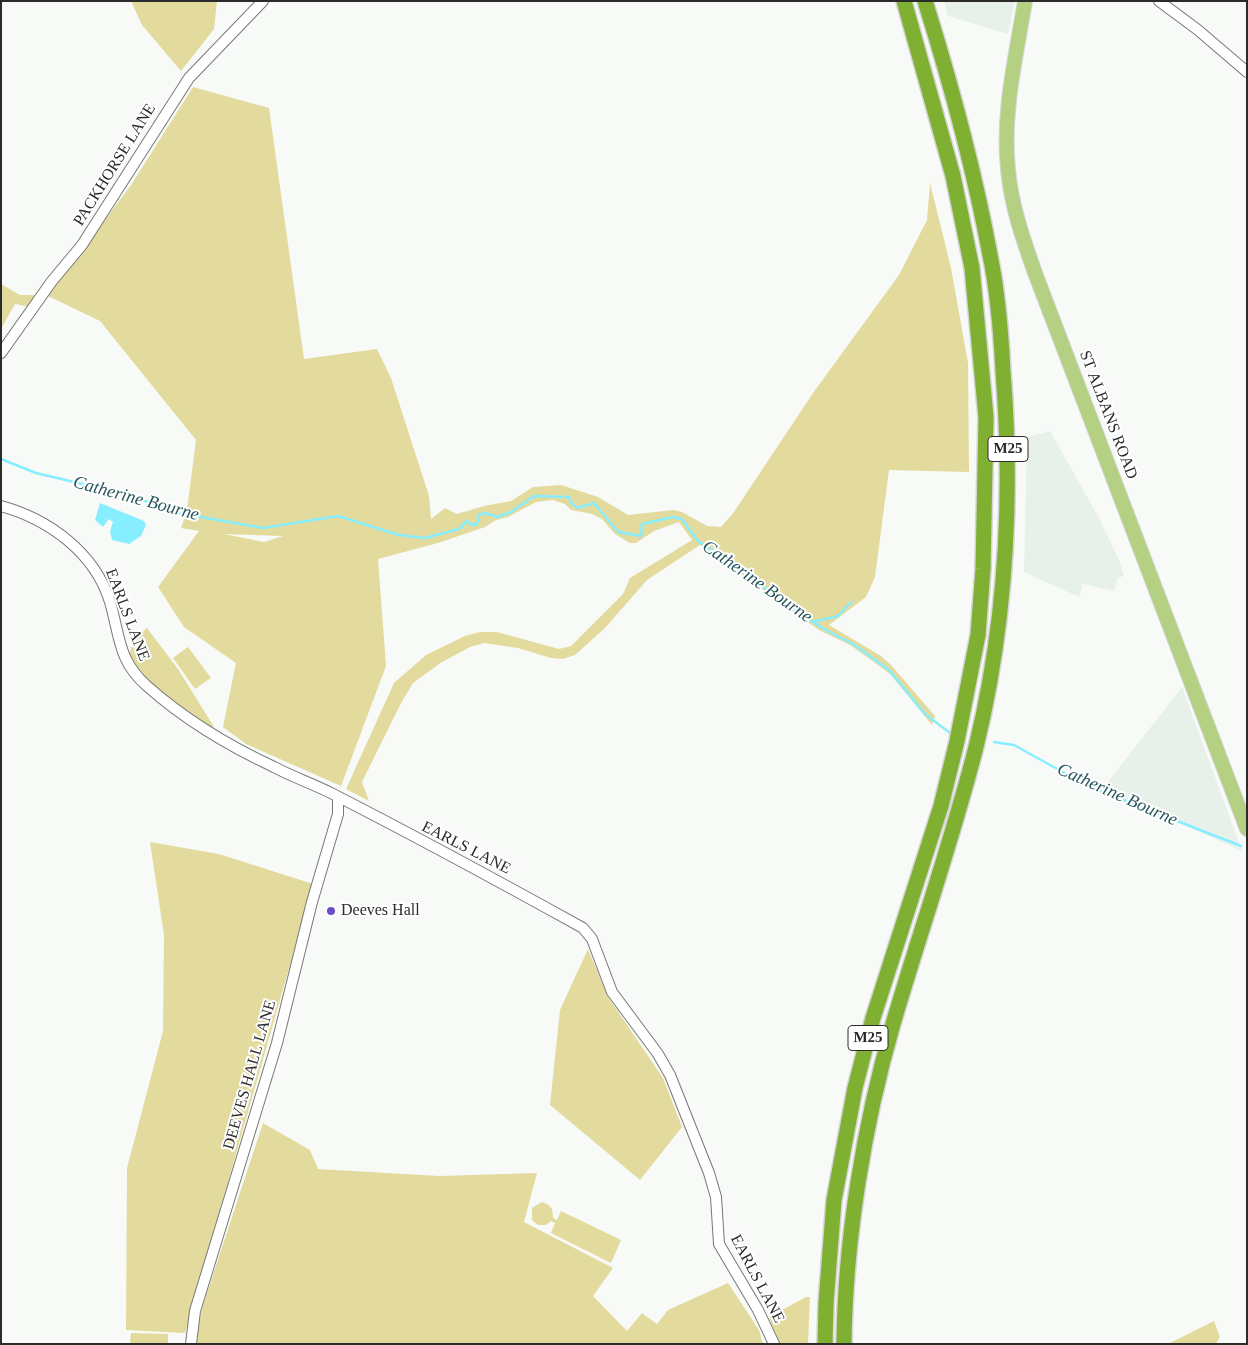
<!DOCTYPE html>
<style>
body{margin:0}
#map{position:relative;width:1248px;height:1345px;overflow:hidden;background:#f8faf8;font-family:Georgia,serif}
canvas{display:block}
.frame{position:absolute;inset:0;border:2px solid #2a2b2a;pointer-events:none}
</style>
<div id="map">
<canvas width="1248" height="1345"></canvas>
<div class="frame"></div>
</div>
<script>
const g = document.querySelector('canvas').getContext('2d');
g.lineJoin = 'round';
function fill(path, color) { g.fillStyle = color; g.fill(path, 'evenodd'); }
function stroke(path, color, width, dash) { g.strokeStyle = color; g.lineWidth = width; g.lineCap = dash ? 'butt' : 'round'; g.setLineDash(dash || []); g.stroke(path); }
function write(font, color, halo, rows, align = 'center') {
  g.font = font + ' Georgia,serif'; g.lineWidth = 4; g.setLineDash([]); g.textBaseline = 'middle'; g.strokeStyle = halo; g.fillStyle = color; for (const [text, x, y, turn = 0] of rows) {
    g.save(); g.translate(x, y); g.rotate((+turn || 0) * Math.PI / 180); g.textAlign = isNaN(turn) ? turn : align; if (halo) g.strokeText(text, 0, 0); g.fillText(text, 0, 0); g.restore();
  }
}
fill(new Path2D(`
 M 944,1 L 1015,1 L 1008,34 L 948,16 Z
 M 1050,431 L 1099,518 L 1119,560 L 1124,576 L 1118,578 L 1114,591 L 1083,584 L 1079,597 L 1024,572 L 1027,437 Z
 M 1182,687 L 1242,851 L 1146,808 L 1100,792 Z`), '#e7f1ea');
fill(new Path2D(`
 M 131,1 L 217,1 L 214,29 L 181,71 L 142,25 Z
 M 193,87 L 269,108 L 304,359 L 377,349 L 391,378 L 429,496 L 431,519 L 445,508 L 457,514 L 484,506 L 511,501 L 533,487 L 561,485 L 598,497 L 628,515 L 674,510 L 682,512 L 707,526 L 721,527 L 734,512 L 813,393 L 899,275 L 927,220 L 930,183 L 951,268 L 968,363 L 969,472 L 889,470 L 875,577 L 866,597 L 829,625 L 881,656 L 892,666 L 935,716 L 932,725 L 890,674 L 874,662 L 850,645 L 819,630 L 700,545 L 647,580 L 605,628 L 575,655 L 563,659 L 551,658 L 518,648 L 484,643 L 470,647 L 442,662 L 413,683 L 400,705 L 362,782 L 369,801 L 346,789 L 394,683 L 426,655 L 465,636 L 480,632 L 497,632 L 559,649 L 571,646 L 623,594 L 630,578 L 692,540 L 679,522 L 654,531 L 636,543 L 630,543 L 615,534 L 602,519 L 592,514 L 571,510 L 565,504 L 553,500 L 536,502 L 508,517 L 496,520 L 485,527 L 438,543 L 378,559 L 386,666 L 341,786 L 246,744 L 223,727 L 236,663 L 184,627 L 158,587 L 199,531 L 181,528 L 187,510 L 196,440 L 100,321 L 48,296 L 131,185 ZM 224,534 L 282,536 L 283,536 L 264,542 Z
 M 1,284 L 20,295 L 37,295 L 29,307 L 15,304 L 1,329 Z
 M 147,628 L 178,669 L 214,727 L 209,728 C 192,717 132,677 130,657 C 129,645 139,635 147,628 Z
 M 188,647 L 211,678 L 195,689 L 173,658 Z
 M 150,842 L 219,854 L 313,884 L 185,1333 L 126,1330 L 127,1168 L 163,1031 L 164,935 Z
 M 588,949 L 608,997 L 663,1078 L 682,1127 L 640,1180 L 550,1105 L 560,1010 Z
 M 263,1123 L 310,1150 L 318,1169 L 439,1176 L 537,1173 L 524,1222 L 613,1268 L 593,1296 L 627,1331 L 642,1313 L 657,1324 L 668,1310 L 728,1283 L 759,1330 L 763,1344 L 195,1344 L 203,1305 Z
 M 542,1202 C 551,1205 553,1208 553,1218 L 557,1220 L 561,1211 L 621,1240 L 611,1263 L 551,1233 L 555,1223 L 551,1221 L 546,1225 L 538,1225 L 532,1220 L 532,1208 Z
 M 806,1297 L 810,1297 L 808,1344 L 779,1344 L 769,1317 Z
 M 1214,1321 L 1220,1337 L 1216,1344 L 1168,1344 Z
 M 131,1333 L 168,1334 L 168,1344 L 130,1344 Z`), '#e3da9d');
fill(new Path2D(`
 M 100,503 L 144,521 L 146,525 L 141,536 L 129,544 L 112,540 L 110,531 L 113,522 L 109,519 L 103,527 L 95,520 Z`), '#86eeff');
stroke(new Path2D(`
 M 1,459 L 36,473 L 129,495 L 178,513 L 263,528 L 338,516 L 399,535 L 425,538 L 459,529 L 467,521 L 471,525 L 477,524 L 479,515 L 485,513 L 498,517 L 511,512 L 534,496 L 569,497 L 572,504 L 578,508 L 594,503 L 618,532 L 641,536 L 642,524 L 673,517 L 682,519 L 697,540 L 822,628 L 853,644 L 889,670 L 925,714 L 950,733
 M 813,622 L 838,616 L 851,602
 M 994,742 L 1014,745 L 1088,786 L 1241,846`), '#86eeff', 2.5);
const minor = new Path2D(`
 M 1159,1 L 1198,30 L 1247,72
 M 1,353 L 52,281 L 82,245 L 189,78 L 263,1
 M 1,506 C 49,519 95,553 110,602 C 120,636 118,661 147,686 C 184,719 229,746 274,767 C 293,777 313,784 333,794 C 417,837 500,882 583,928 L 592,939 L 612,992 L 658,1054 L 670,1075 L 709,1173 L 716,1197 L 719,1244 L 758,1310 L 774,1344
 M 191,1344 L 195,1311 L 277,1043 L 312,902 L 338,814 L 338,797`);
const major = new Path2D(`
 M 1025,1 C 1016,57 1002,113 1008,169 C 1011,205 1023,239 1035,273 L 1247,829`);
const highway = new Path2D(`
 M 825,1344 L 826,1303 L 834,1200 L 855,1088 L 873,1018 L 941,806 L 957,741 L 978,635 L 983,569 L 986,417 L 972,268 L 953,176 L 904,1
 M 844,1344 C 845,1240 864,1124 893,1024 C 920,932 952,841 976,747 C 1006,624 1013,497 1003,371 C 1001,332 998,293 990,255 C 974,169 951,84 925,1`);
stroke(minor, '#757876', 12);
stroke(major, '#d4d5d4', 16);
stroke(highway, '#d4d5d4', 18);
stroke(minor, '#fff', 10);
stroke(major, '#b3d083', 14);
stroke(highway, '#80b031', 15);
for (const [x, y, r, color] of [
 [331,911,5,"#6a4cc5"]
]) { const dot = new Path2D(); dot.arc(x, y, r, 0, 2 * Math.PI); g.fillStyle = color; g.fill(dot); stroke(dot, '#fff', 2); }
for (const [x, y, w] of [
 [1008,449,40],
 [868,1038,40]
]) { const box = new Path2D(); box.roundRect(x - w / 2, y - 12.5, w, 25, 4); g.fillStyle = '#fff'; g.fill(box); stroke(box, '#2a2b2a', 1); }
write('bold 15px', '#2a2b2a', null, [
 ["M25",1008,449],
 ["M25",868,1038]
]);
write('16px', '#2a2b2a', '#fff', [
 ["PACKHORSE LANE",115,165,-58],
 ["ST ALBANS ROAD",1108,415,69],
 ["EARLS LANE",127,615,69],
 ["EARLS LANE",466,848,27],
 ["DEEVES HALL LANE",250,1075,-74],
 ["EARLS LANE",757,1279,62]
]);
write('16px', '#2a2b2a', '#fff', [
 ["Deeves Hall",341,911]
], 'left');
write('italic 18px', '#26555c', '#fff', [
 ["Catherine Bourne",136,499,15],
 ["Catherine Bourne",757,582,35],
 ["Catherine Bourne",1117,795,24]
]);
</script>
